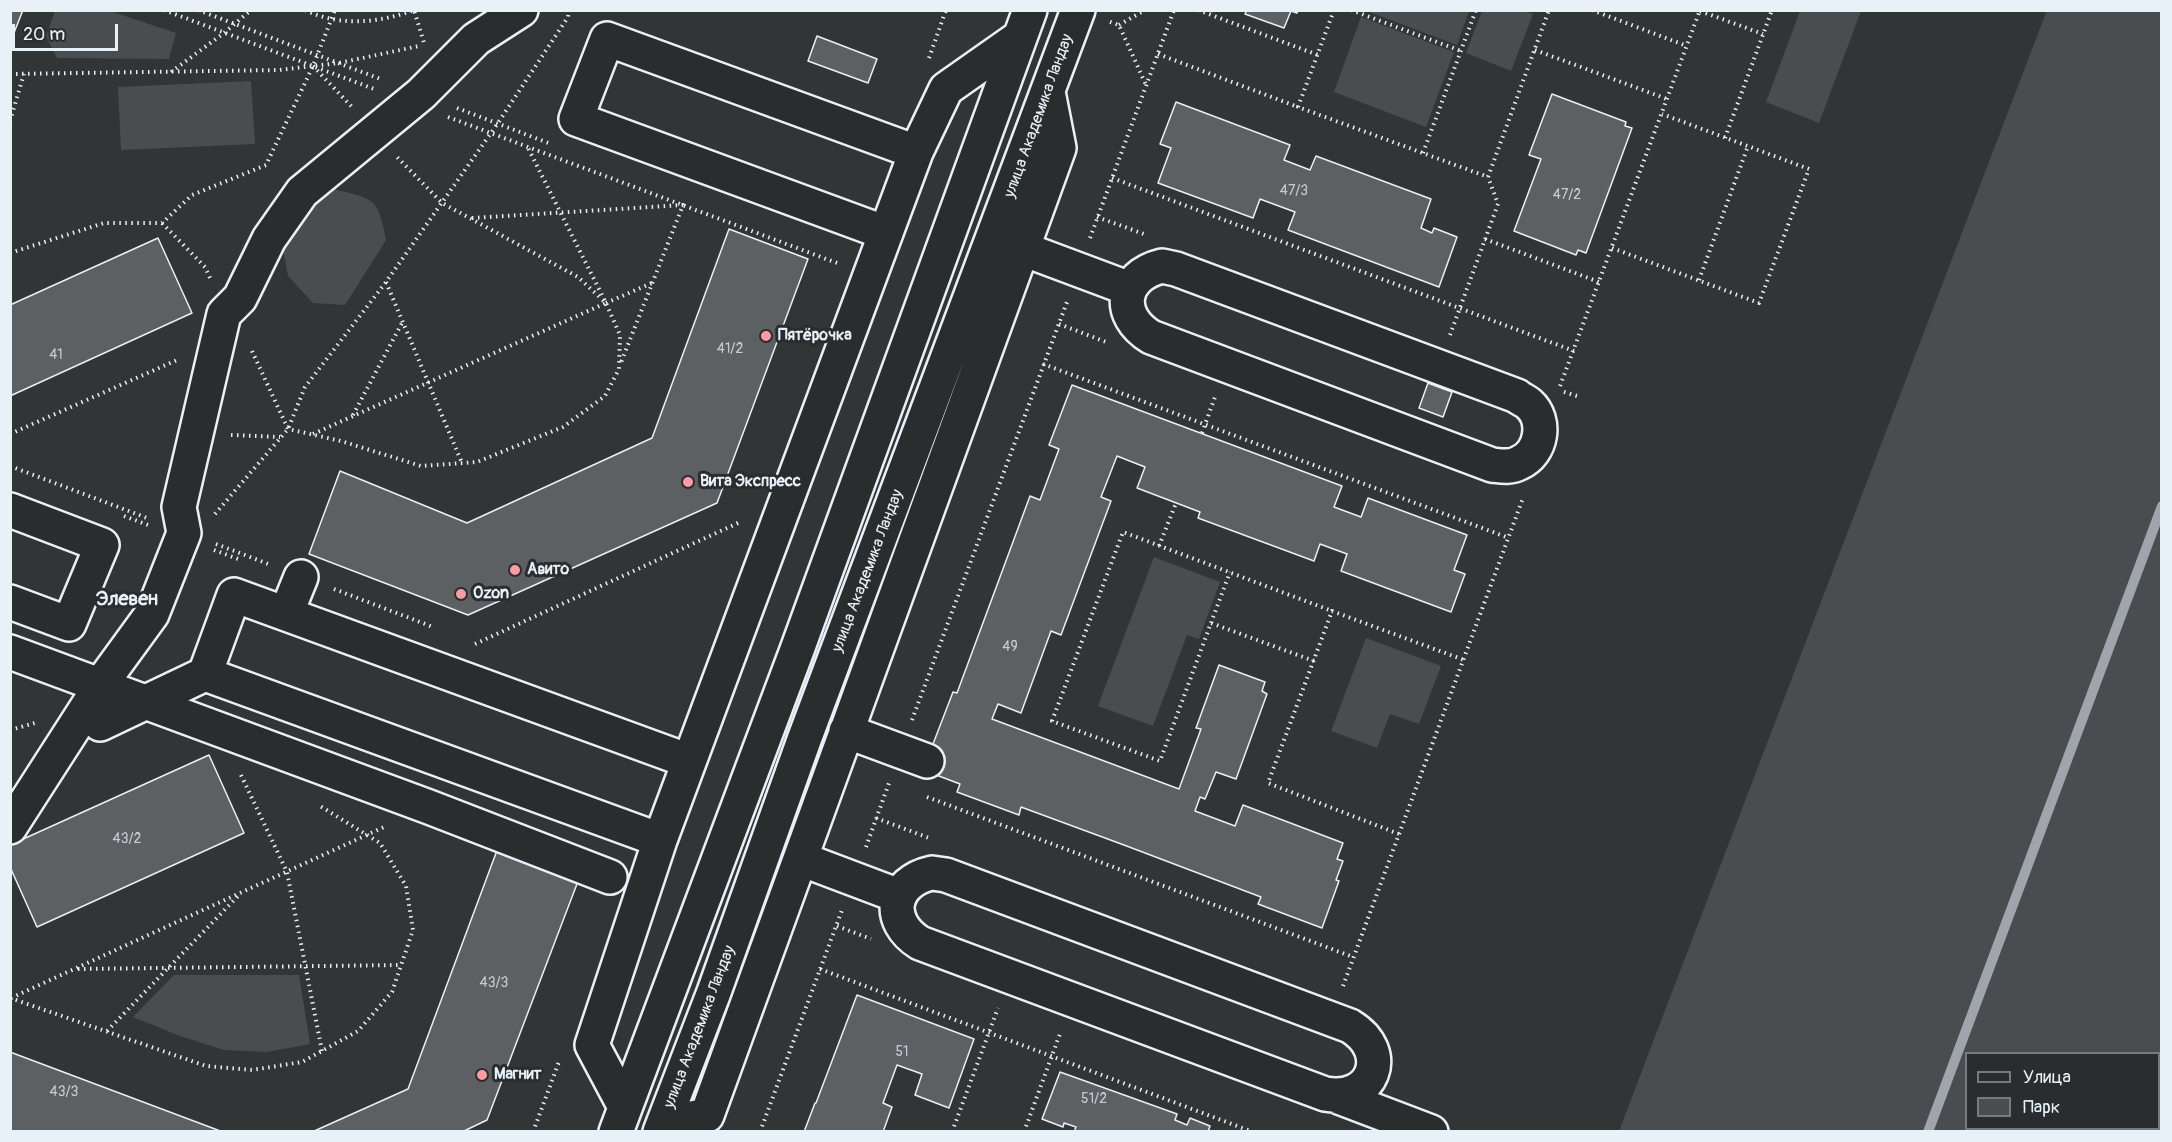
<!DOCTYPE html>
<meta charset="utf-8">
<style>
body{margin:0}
#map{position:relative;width:2172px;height:1142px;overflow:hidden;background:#323536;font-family:Pangolin,sans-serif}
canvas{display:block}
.frame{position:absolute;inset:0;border:12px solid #e8f1f8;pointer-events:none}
.legend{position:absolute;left:1965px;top:1052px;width:195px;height:78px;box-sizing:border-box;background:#2a2d2e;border:2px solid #767b7f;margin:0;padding:8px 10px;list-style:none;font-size:18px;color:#e8f1f8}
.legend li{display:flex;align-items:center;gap:12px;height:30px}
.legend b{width:30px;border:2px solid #767b7f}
.scale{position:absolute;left:12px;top:24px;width:106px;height:27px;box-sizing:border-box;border:3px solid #e8f1f8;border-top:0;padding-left:8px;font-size:18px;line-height:21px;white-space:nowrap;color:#e8f1f8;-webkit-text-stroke:4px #2a2d2e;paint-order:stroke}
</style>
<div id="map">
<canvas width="2172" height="1142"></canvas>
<div class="frame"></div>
<ul class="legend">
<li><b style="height:8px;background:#2a2d2e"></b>Улица</li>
<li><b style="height:16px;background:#494d4f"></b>Парк</li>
</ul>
<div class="scale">20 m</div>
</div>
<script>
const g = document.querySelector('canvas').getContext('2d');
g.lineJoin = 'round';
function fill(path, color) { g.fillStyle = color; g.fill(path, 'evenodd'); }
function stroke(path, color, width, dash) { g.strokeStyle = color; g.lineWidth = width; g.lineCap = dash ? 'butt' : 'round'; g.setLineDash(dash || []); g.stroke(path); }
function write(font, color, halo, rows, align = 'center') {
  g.font = font + ' Pangolin,sans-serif'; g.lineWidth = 6; g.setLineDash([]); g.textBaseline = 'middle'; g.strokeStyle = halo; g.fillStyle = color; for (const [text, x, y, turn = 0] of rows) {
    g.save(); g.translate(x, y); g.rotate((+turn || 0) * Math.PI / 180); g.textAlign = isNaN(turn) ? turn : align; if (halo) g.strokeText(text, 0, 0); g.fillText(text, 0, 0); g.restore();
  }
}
fill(new Path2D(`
 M 1364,10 L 1469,10 L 1469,11 L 1457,45 Z
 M 2047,10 L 2161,11 L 2161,1131 L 1619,1131 ZM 1966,1054 L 2158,1054 L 2158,1128 L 1966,1128 Z
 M 55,11 L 110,11 L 176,33 L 169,59 L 57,58 L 46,36 Z
 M 1482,11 L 1523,11 L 1533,14 L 1511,71 L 1466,53 Z
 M 1800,11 L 1861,11 L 1819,123 L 1766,102 Z
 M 1361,17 L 1454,52 L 1426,127 L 1334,92 Z
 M 251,81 L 255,144 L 121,150 L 118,87 Z
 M 333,189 C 373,199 379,197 386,240 L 345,305 L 313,303 L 288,276 L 282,244 L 303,213 Z
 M 1154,557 L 1220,582 L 1199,639 L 1187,635 L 1153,726 L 1098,706 Z
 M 1366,638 L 1441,666 L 1419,724 L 1390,714 L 1377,748 L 1331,731 Z
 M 174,975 L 299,975 L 310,1044 L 267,1052 L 224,1050 L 180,1036 L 133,1017 Z`), '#494d4f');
stroke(new Path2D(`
 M 1928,1132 L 2162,506`), '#9fa5aa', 10);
const building = new Path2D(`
 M 10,10 L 23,10 L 10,43 Z
 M 1247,10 L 1298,10 L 1297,13 L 1291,11 L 1284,28 L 1245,14 Z
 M 817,36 L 877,59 L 868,83 L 808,61 Z
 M 1552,94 L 1626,122 L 1625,126 L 1632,128 L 1586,253 L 1578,250 L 1576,255 L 1514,231 L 1541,159 L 1529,155 Z
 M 1176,102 L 1290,145 L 1284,160 L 1310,170 L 1316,156 L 1431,199 L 1421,228 L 1432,233 L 1434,228 L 1457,237 L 1439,287 L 1288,230 L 1295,212 L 1268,202 L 1260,199 L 1253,218 L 1158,183 L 1171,148 L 1160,144 Z
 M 729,229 L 808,259 L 717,503 L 468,615 L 309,554 L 340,471 L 467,523 L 652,438 Z
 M 158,238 L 192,313 L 10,396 L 10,305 Z
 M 1428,383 L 1452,392 L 1443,417 L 1419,408 Z
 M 1072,385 L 1342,486 L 1334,507 L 1361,517 L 1368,498 L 1467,535 L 1454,570 L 1465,574 L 1451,612 L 1341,571 L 1347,554 L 1320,544 L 1314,561 L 1198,518 L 1200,512 L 1137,488 L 1145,467 L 1117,456 L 1101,497 L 1111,501 L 1061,635 L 1051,631 L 1021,713 L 998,704 L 992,719 L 1179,789 L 1201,729 L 1196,728 L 1219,665 L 1265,682 L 1262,691 L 1267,694 L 1236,779 L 1216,772 L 1205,799 L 1200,797 L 1195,811 L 1235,826 L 1243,805 L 1343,843 L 1337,859 L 1343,861 L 1336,880 L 1339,881 L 1322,928 L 1258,904 L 1261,897 L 1124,845 L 1021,807 L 1019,815 L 957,792 L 960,784 L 923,770 L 953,692 L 957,693 L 1030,496 L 1040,500 L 1059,449 L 1049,445 Z
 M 209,755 L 244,833 L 37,927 L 10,867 L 10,845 Z
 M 499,845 L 580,876 L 487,1120 L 462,1132 L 312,1132 L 408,1089 Z
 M 857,995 L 974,1039 L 949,1108 L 915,1095 L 922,1074 L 897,1065 L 883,1103 L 892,1107 L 883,1132 L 804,1132 L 815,1103 L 816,1103 Z
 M 10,1052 L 223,1132 L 10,1132 Z
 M 1060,1072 L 1177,1114 L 1175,1120 L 1187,1125 L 1190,1118 L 1210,1126 L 1208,1132 L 1074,1132 L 1076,1127 L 1064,1123 L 1063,1127 L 1042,1119 Z`);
fill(building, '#5c6063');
stroke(building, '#e8f1f8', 1.5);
const minor = new Path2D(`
 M 886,233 L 576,119 L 607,39 L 916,152
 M 1023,249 L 1130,289
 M 1162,266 L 1176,269 L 1517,396 C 1520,399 1526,401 1529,404 C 1547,420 1542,453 1519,463 C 1510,468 1501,466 1492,465 L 1151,337 C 1115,315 1121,276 1162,266 Z
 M 10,510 L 102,545 L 69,624 L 10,602
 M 286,614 L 301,577
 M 10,652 L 429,807 L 610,877
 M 100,724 L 205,674
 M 846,731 L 927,761
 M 10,827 L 109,673 L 152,614 L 184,533 L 179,507 L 224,314 L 240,298 L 269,239 L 302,192 L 421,94 L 476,39 L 521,10
 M 660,840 L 205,674 L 234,595 L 689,761
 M 801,859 L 899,896
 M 932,873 L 946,875 L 1350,1026 C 1393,1052 1373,1103 1325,1094 L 920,943 C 885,921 891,882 932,873 Z
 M 1339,1097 L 1431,1132
 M 625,1107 L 592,1045 L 660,840 L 916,152 L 946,89 L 1020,37
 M 663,1124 L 707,1115 L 1059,148 L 1048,92
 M 616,1132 L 797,650 L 1030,10
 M 660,1132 L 714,992 L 804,740 L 1078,10`);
stroke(minor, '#e8f1f8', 38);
stroke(new Path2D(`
 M 164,10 L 374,89
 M 198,10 L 383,80
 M 305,10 C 340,27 379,23 414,10 L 424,43
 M 1198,10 L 1318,55
 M 1334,10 L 1298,107 L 1488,177 L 1549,10
 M 1351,10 L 1461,51
 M 1592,10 L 1687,46
 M 1700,11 L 1763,34
 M 1110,22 L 1119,25 L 1146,85
 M 1119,25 L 1145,10
 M 1535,50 L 1667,99
 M 1158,54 L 1298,107
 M 929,58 L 946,10
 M 313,66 L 352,107
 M 171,72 L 224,33 L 251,10
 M 10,74 L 279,70 L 339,63 L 419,46
 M 457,108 L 551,144
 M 448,117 L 837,263
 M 10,121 L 24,74
 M 1725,138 L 1772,10
 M 1423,153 L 1476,10
 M 1112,178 L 1574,351
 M 1097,217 L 1144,234
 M 472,218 L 683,205 L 620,365
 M 162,223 L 205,267 L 211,280
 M 1090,238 L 1174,10
 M 1485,239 L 1599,282
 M 1612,248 L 1759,303 L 1809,169 L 1662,114
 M 10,253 L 104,223 L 162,223 L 192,195 L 266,165 L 313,66 L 335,10
 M 1699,280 L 1748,146
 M 386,282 L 462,463
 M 606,303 L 652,283
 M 1059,324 L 1106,342
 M 1450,335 L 1498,204 L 1488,177
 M 252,351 L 288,429 L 341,441 L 421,466 L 477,462 L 563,427 L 605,396 L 619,369 L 620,335 L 606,303 L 578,277 L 442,203 L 397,157
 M 1043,364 L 1509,538
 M 1560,386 L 1700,10
 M 1564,392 L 1577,396
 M 353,415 L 403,321
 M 1202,433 L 1215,397
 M 10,434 L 177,360
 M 313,434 L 606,303 L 527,146
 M 231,435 L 280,437
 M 10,466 L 147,518
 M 215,514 L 288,429 L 305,387 L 386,282 L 498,123 L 568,17 L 569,10
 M 124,516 L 148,525
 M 216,544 L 271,565
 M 1159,546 L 1176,503
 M 214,550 L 238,559
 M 334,589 L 433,627
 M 1211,623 L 1230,572
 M 475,644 L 740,522
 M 1314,661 L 1211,623 L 1160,761 L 1052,721 L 1123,532 L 1332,611
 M 912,720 L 1067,302
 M 10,730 L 35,723
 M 241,775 L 287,872 L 322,1051
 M 927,797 L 1353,957
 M 876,818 L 929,838
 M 1399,834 L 1268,783 L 1332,611 L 1464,660
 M 866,847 L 889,783
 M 837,926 L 871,939
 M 78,969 L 401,965
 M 820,969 L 1253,1132
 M 1343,986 L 1523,498
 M 10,998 L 206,1066 L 252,1070 L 302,1062 L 358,1031 L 392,992 L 413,930 L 406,886 L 380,843 L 320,806
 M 11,998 L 384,827
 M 107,1031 L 240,894
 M 533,1132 L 560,1059
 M 760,1132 L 842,910
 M 952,1132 L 998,1008
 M 1024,1132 L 1061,1031`), '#e8f1f8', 4, [1.5, 4.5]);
stroke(minor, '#2a2d2e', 33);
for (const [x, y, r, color] of [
 [766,336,6,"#ff9aa2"],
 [688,482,6,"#ff9aa2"],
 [515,570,6,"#ff9aa2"],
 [461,594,6,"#ff9aa2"],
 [482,1075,6,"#ff9aa2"]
]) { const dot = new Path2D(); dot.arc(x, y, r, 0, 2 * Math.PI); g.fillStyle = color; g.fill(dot); stroke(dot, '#2a2d2e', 2); }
write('14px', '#c5cdd3', null, [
 ["47/3",1294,191],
 ["47/2",1567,195],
 ["41/2",730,349],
 ["41",56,355],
 ["49",1010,647],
 ["43/2",127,839],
 ["43/3",494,983],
 ["51",902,1052],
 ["43/3",64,1092],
 ["51/2",1094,1099]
]);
write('16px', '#e8f1f8', '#2a2d2e', [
 ["улица Академика Ландау",1039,116,-70],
 ["улица Академика Ландау",868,571,-69],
 ["улица Академика Ландау",700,1027,-69]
]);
write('bold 16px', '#e8f1f8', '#2a2d2e', [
 ["Пятёрочка",778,336],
 ["Вита Экспресс",700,482],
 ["Авито",527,570],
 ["Ozon",473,594],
 ["Магнит",494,1075]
], 'left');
write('bold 20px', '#e8f1f8', '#2a2d2e', [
 ["Элевен",127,600]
]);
</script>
